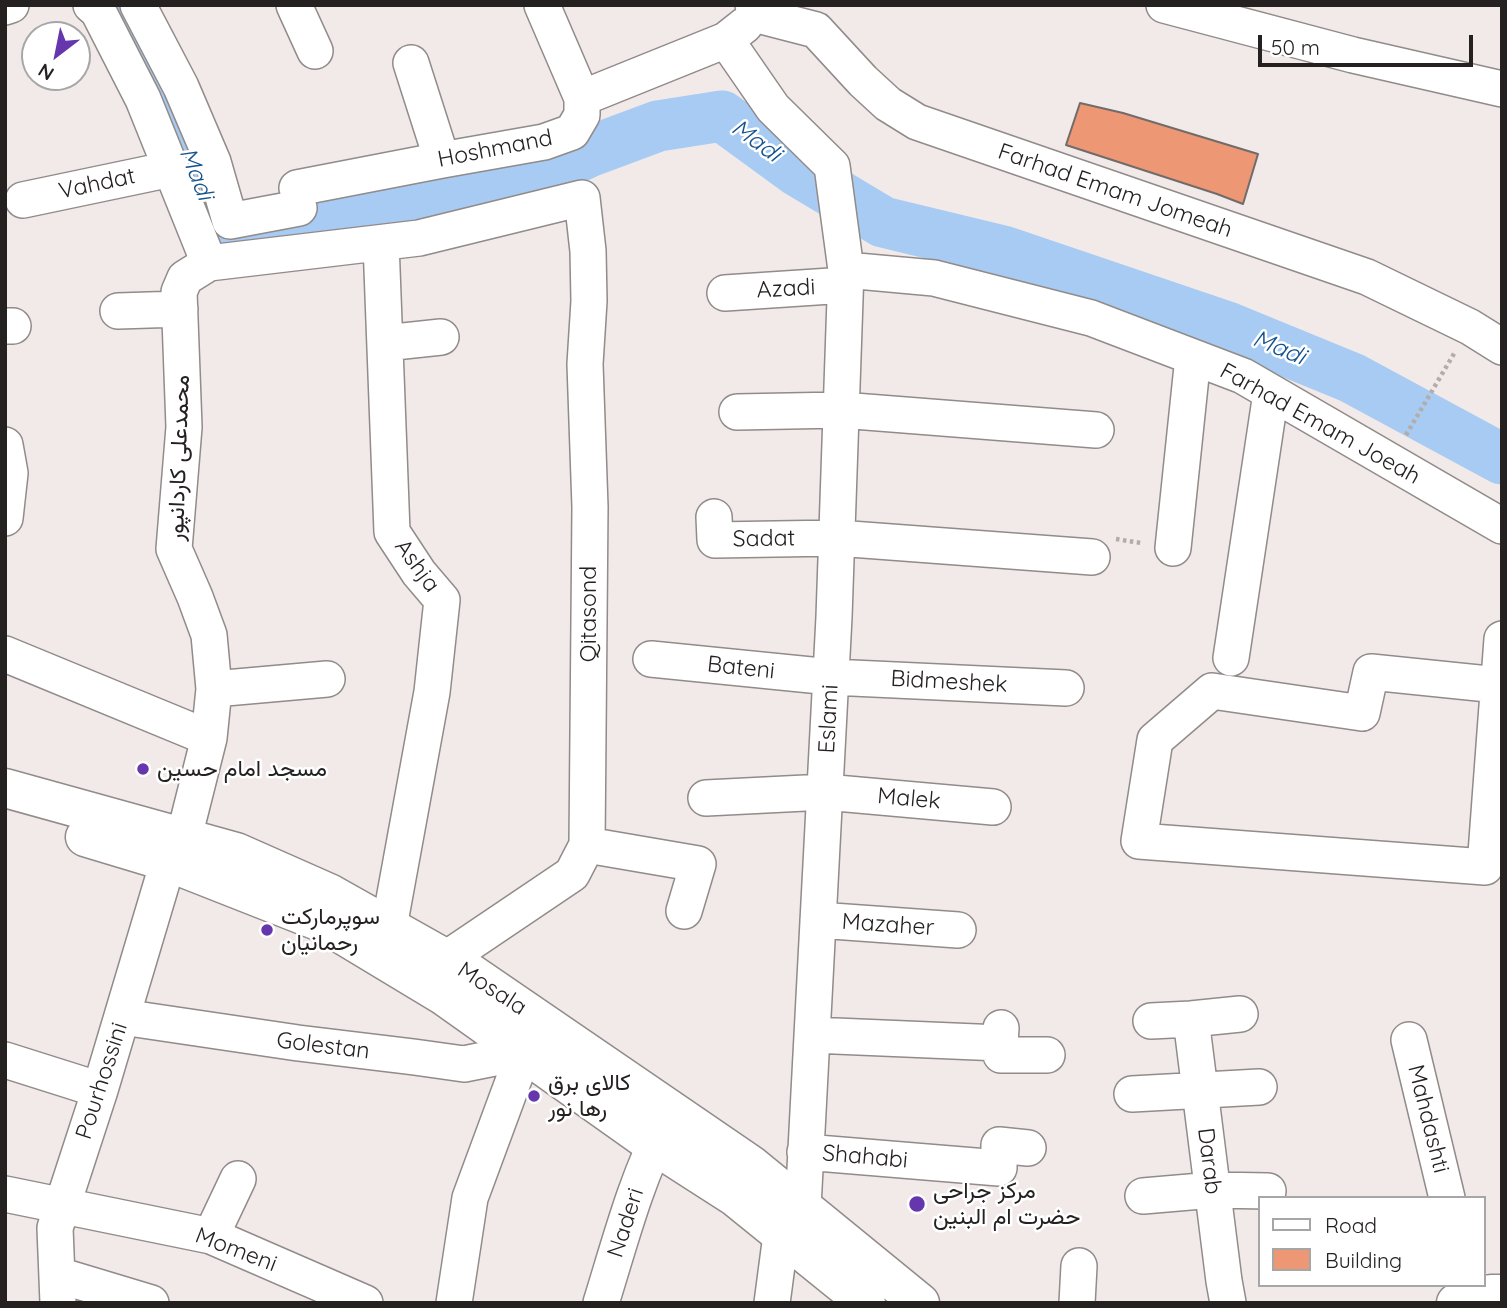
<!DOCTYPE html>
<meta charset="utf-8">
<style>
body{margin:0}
#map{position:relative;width:1507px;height:1308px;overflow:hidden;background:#f1eae8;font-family:Quicksand,sans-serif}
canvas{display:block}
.frame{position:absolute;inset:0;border:7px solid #242120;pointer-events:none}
.legend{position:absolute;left:1258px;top:1196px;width:228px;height:91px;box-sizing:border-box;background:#fff;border:2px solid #a7a6a6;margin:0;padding:9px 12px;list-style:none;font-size:21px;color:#242120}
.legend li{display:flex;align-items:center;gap:14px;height:35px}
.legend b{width:35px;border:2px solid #a7a6a6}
.north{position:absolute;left:21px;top:21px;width:70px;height:70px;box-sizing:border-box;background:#fff;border:2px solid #a7a6a6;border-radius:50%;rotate:212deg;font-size:19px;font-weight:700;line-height:28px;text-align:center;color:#242120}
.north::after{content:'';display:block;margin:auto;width:24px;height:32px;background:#6636ad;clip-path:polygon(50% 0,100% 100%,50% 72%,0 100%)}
.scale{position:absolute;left:1258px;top:35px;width:215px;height:32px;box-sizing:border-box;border:4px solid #242120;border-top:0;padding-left:9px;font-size:21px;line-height:24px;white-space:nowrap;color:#242120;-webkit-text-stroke:5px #fff;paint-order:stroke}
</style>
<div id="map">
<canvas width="1507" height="1308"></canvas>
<div class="frame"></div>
<ul class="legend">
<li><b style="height:9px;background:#fff"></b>Road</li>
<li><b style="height:19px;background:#ed9775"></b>Building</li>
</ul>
<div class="north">N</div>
<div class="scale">50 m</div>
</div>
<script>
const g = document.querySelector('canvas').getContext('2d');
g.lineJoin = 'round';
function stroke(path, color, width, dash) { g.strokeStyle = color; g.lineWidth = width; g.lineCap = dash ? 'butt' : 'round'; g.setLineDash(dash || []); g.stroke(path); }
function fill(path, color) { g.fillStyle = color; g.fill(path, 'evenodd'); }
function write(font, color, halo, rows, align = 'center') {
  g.font = font + ' Quicksand,Vazirmatn,sans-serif'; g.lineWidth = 5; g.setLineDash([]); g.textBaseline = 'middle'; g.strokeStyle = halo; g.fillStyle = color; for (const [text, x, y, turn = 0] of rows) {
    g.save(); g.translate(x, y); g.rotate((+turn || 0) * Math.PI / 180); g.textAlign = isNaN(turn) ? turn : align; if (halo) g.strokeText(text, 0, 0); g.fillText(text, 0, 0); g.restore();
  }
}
stroke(new Path2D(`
 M 116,5 L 177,126 L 222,240 L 542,174 L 591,151 L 658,126 L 722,116 L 796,170 L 883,222 L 1003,251 L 1230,328 L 1352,378 L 1502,459`), '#a7cbf3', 51);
const building = new Path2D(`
 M 1080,103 L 1123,113 L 1258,154 L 1243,204 L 1217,194 L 1066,145 Z`);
fill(building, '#ed9775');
stroke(building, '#716b69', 2);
const minor = new Path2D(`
 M 91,5 L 98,11 L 143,99 L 209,263
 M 138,5 L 181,87 L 213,162 L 230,221 L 299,208
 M 294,5 L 315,51
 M 542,5 L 582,98
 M 753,5 L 758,15 L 816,30 L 863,81 L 888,104 L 917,122 L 1367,277 L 1470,327 L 1502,347
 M 1164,5 L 1353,55 L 1502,89
 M 5,7 L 11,5
 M 726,40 L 773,108 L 832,166 L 846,270 L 834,617 L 803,1207
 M 411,63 L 442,160
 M 297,188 L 442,160 L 544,142 L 572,132 L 582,115 L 582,98 L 726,40 L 745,25
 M 23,200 L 171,169
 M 381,243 L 392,532 L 419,573 L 442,600 L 432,692 L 389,927
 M 846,270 L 934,278 L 1091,318 L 1243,376 L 1502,526
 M 725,293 L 846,285
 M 118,311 L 180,309
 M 5,326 L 13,326
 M 385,343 L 441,337
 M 737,412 L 841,410 L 1096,430
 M 5,445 L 10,473 L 5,518
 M 714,517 L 715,540 L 837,538 L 1092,557
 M 1173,548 L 1193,357
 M 5,654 L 209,738
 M 1231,658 L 1271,393
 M 651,659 L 831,677 L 1066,688
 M 1498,685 L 1371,672 L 1362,713 L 1212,691 L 1155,740 L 1139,841 L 1485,867 L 1502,639
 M 214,689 L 327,679
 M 706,798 L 825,792 L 993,807
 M 184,837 L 209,738 L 214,689 L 209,635 L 195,597 L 174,549 L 184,427 L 179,292 L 185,278 L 209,263 L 419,238 L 582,198 L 588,251 L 589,301 L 585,364 L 590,507 L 587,845 L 572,874 L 446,959
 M 587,845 L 698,864 L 684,911
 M 818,920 L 958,930
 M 122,1017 L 298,1043 L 414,1057 L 464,1064 L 524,1052
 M 1191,1019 L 1224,1281 L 1228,1303
 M 1151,1021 L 1191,1019 L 1240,1014
 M 1001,1028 L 1000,1043 L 1001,1055 L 1047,1055
 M 812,1035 L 1000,1043
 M 1409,1040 L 1447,1198
 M 5,1060 L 100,1090
 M 1132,1094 L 1259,1087
 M 805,1152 L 999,1168 L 999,1145 L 1028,1148
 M 5,1194 L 211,1236 L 365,1303
 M 1143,1196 L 1213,1190 L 1268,1191
 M 211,1236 L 238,1179
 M 58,1275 L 151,1303
 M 58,1303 L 55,1228 L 100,1090 L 168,862
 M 454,1303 L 470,1198 L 524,1052
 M 601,1303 C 620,1242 636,1179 666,1122
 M 772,1303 L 781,1235
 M 1077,1303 L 1079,1266`);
const major = new Path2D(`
 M 5,788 L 236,852 L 331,894 L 466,970 L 751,1165 L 920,1303
 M 85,837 L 168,862 L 323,923 L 444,996 L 654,1145 L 735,1197 L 866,1303
 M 1456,1303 L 1491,1294 L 1502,1294`);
stroke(minor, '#918b89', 38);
stroke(major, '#918b89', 41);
stroke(new Path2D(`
 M 1406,435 L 1455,352
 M 1116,539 L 1141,543`), '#b2acaa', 4.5, [3.5, 3.5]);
stroke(minor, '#fff', 35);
stroke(major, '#fff', 38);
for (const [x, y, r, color] of [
 [143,769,7,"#6636ad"],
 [267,930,7,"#6636ad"],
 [534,1096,7,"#6636ad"],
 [917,1204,9,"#6636ad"]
]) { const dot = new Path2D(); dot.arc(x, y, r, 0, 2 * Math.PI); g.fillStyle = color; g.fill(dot); stroke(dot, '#fff', 2.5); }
write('23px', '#242120', '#fff', [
 ["Hoshmand",495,149,-11],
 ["Vahdat",97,184,-12],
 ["Farhad Emam Jomeah",1115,191,19],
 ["Azadi",786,289,-3],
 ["Farhad Emam Joeah",1320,424,29],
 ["محمدعلی کاردانپور",179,458,-88],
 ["Sadat",764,539,-1],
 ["Ashja",417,566,54],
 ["Qitasond",589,614,-90],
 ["Bateni",741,668,6],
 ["Bidmeshek",949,682,3],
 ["Eslami",829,719,-87],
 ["Malek",909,799,5],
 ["Mazaher",888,925,4],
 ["Mosala",492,989,33],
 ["Golestan",323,1046,7],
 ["Pourhossini",102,1081,-72],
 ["Mahdashti",1428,1119,76],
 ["Shahabi",865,1157,5],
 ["Darab",1209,1161,83],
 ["Naderi",626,1223,-72],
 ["Momeni",236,1250,21]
]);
write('23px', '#242120', '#fff', [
 ["مسجد امام حسین",157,769],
 ["سوپرمارکت",281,917],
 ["رحمانیان",281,943],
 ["کالای برق",548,1083],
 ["رها نور",548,1109],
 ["مرکز جراحی",933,1191],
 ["حضرت ام البنین",933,1217]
], 'left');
write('italic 24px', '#14538e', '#fff', [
 ["Madi",756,141,36],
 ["Madi",196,174,68],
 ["Madi",1279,348,22]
]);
</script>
